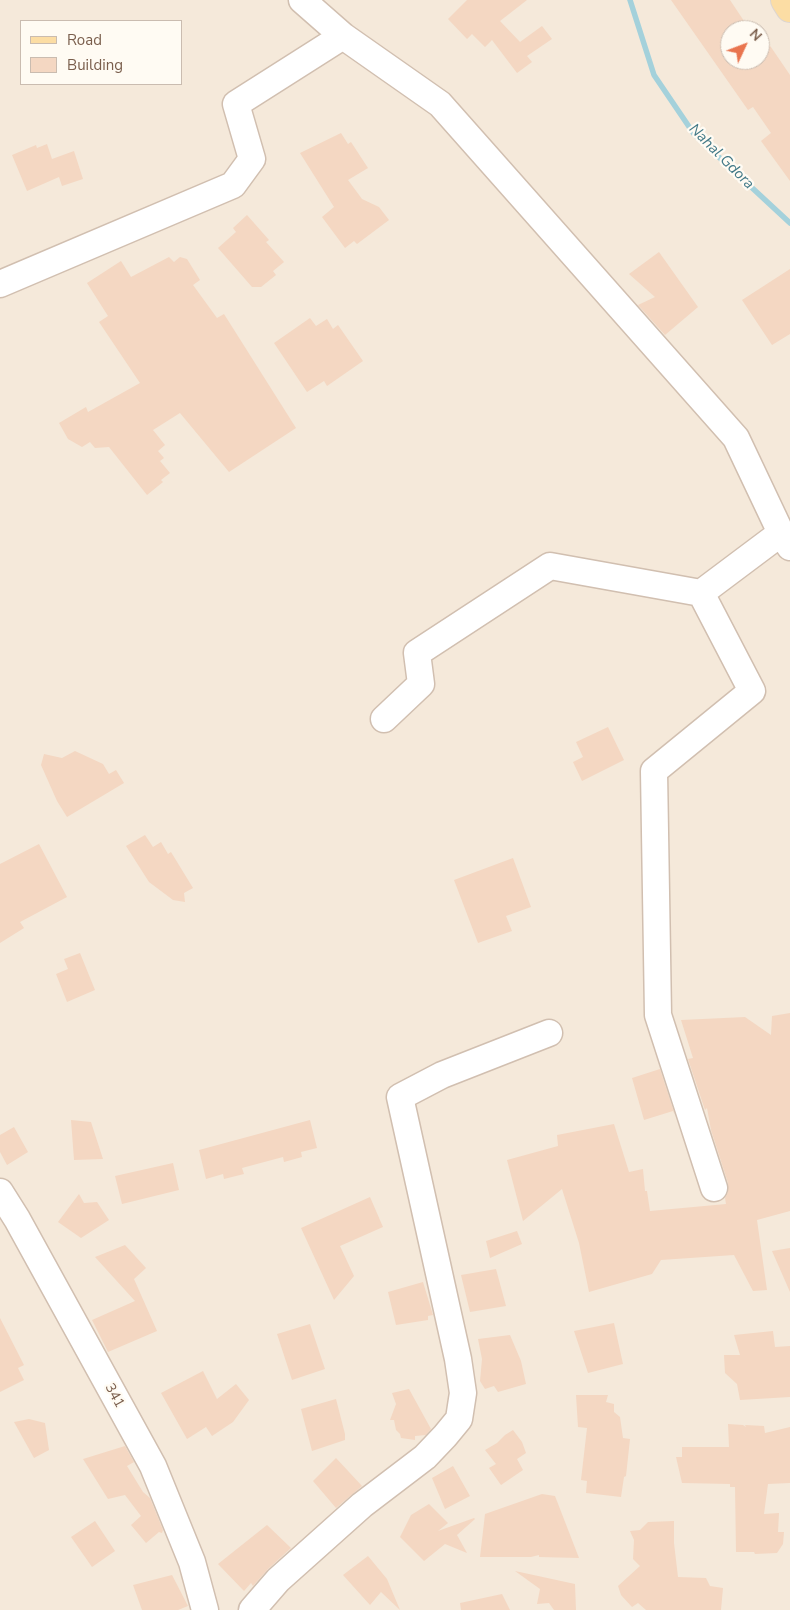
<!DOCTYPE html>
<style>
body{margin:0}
#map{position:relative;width:790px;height:1610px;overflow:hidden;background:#fdf7ec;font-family:"Nunito Sans",sans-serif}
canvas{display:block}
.legend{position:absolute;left:20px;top:20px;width:162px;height:65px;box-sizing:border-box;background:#fffbf3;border:1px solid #cabcb0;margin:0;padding:6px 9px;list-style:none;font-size:15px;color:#7a5e4c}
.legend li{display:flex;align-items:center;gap:10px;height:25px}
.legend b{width:25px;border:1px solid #cabcb0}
.north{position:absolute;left:720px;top:20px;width:50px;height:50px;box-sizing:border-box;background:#fffbf3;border:1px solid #cabcb0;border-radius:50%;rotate:47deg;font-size:14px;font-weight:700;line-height:20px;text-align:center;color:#7a5e4c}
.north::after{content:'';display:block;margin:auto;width:18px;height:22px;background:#e9754f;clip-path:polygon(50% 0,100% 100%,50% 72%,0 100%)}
</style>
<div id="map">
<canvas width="790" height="1610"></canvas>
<ul class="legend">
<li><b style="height:6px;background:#fcdda4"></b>Road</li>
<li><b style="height:14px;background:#f4d7c2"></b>Building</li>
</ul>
<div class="north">N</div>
</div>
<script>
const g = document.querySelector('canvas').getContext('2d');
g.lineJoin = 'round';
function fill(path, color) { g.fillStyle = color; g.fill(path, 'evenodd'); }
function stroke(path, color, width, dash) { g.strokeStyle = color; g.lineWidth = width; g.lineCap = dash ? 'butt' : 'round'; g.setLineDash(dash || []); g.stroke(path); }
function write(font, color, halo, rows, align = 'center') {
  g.font = font + ' "Nunito Sans",sans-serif'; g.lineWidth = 4.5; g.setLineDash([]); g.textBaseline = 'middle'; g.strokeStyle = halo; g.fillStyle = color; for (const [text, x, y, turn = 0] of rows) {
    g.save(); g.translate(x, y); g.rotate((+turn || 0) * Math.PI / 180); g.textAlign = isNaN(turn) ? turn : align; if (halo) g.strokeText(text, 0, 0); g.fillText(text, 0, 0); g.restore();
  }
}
fill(new Path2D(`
 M 0,0 L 790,0 L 790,1610 L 0,1610 ZM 21,21 L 181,21 L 181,84 L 21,84 ZM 730,30 L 760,30 L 760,60 L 730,60 Z`), '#f5e9da');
stroke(new Path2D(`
 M 630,0 L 654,75 L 694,134 L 790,223`), '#a4d1db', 5.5);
fill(new Path2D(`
 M 467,0 L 527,0 L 500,21 L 520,42 L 542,26 L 552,39 L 527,56 L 532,62 L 517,73 L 492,40 L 485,47 L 472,34 L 467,39 L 448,19 Z
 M 671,0 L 730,0 L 750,30 L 730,30 L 730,60 L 760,60 L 760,31 L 790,75 L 790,181 L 761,141 L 771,133 L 753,107 L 748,110 Z
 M 341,133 L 348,144 L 351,142 L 368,168 L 348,180 L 362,199 L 379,207 L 389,220 L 357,244 L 354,241 L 345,248 L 322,217 L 334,207 L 300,153 Z
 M 47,144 L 52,159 L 74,151 L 83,179 L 62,186 L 59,177 L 27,191 L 12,155 L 36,145 L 37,148 Z
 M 247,215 L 269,240 L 266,242 L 284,262 L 273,271 L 276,275 L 261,287 L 252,287 L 218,248 L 236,232 L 233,228 Z
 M 659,252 L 698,307 L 665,335 L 638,305 L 655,297 L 629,274 Z
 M 169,257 L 174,262 L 180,257 L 187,259 L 200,280 L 193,285 L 217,318 L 224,314 L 296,428 L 229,472 L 180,413 L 153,430 L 165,445 L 158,451 L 164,458 L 160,461 L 170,473 L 161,480 L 163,482 L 147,495 L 109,447 L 95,448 L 90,442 L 82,447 L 68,439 L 59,423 L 86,407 L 88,412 L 140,383 L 99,322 L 108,316 L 87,283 L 121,261 L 131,277 Z
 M 790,269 L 790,334 L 772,345 L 742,300 Z
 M 310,318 L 316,326 L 327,319 L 333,329 L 338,325 L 363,361 L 327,386 L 324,381 L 307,392 L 274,343 Z
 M 608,727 L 624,760 L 582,781 L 573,762 L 583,757 L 576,742 Z
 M 75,751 L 103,764 L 109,774 L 116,770 L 124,783 L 67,817 L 57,801 L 41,765 L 44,754 L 62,758 Z
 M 145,835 L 153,847 L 161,842 L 168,854 L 171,852 L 193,888 L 184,893 L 185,902 L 173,900 L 149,882 L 126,846 Z
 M 39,844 L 67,897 L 20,922 L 24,928 L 0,943 L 0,864 Z
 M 513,858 L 531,907 L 506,916 L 512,931 L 478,943 L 454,880 Z
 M 80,953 L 95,990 L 67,1002 L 56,974 L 68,969 L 64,959 Z
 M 790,1013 L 790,1211 L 757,1220 L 767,1290 L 753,1291 L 734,1255 L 661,1260 L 652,1274 L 589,1292 L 579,1243 L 562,1189 L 523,1221 L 507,1160 L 558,1146 L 557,1135 L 614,1124 L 629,1172 L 643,1169 L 645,1191 L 647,1191 L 650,1211 L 726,1204 L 725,1198 L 728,1192 L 728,1183 L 711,1130 L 707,1108 L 705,1110 L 688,1059 L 693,1058 L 681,1020 L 745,1017 L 771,1035 L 772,1016 Z
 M 660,1069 L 675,1115 L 673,1111 L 644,1120 L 632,1078 Z
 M 71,1120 L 91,1122 L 103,1159 L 74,1160 Z
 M 310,1120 L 317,1148 L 301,1152 L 302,1157 L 284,1162 L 283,1157 L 242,1168 L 244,1174 L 224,1179 L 223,1174 L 206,1179 L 199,1150 Z
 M 14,1127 L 28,1152 L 7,1165 L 0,1152 L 0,1135 Z
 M 173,1163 L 179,1190 L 122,1204 L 115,1176 Z
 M 79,1194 L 84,1203 L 97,1202 L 109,1220 L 81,1238 L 58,1222 Z
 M 370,1197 L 383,1227 L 340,1246 L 354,1276 L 334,1300 L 301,1228 Z
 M 517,1231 L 522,1244 L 490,1258 L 486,1241 Z
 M 125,1245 L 146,1268 L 134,1279 L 157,1331 L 108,1352 L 92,1320 L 135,1301 L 95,1257 Z
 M 790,1248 L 790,1292 L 772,1251 Z
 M 496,1269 L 506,1306 L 470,1312 L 461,1275 Z
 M 423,1282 L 433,1315 L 428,1316 L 428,1320 L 396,1325 L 388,1292 Z
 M 0,1318 L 24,1365 L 18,1368 L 24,1380 L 0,1392 Z
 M 614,1323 L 623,1364 L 588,1373 L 574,1331 Z
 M 310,1324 L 325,1369 L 292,1380 L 277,1334 Z
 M 773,1331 L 775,1347 L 790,1346 L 790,1397 L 740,1400 L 737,1384 L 725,1373 L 724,1355 L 740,1355 L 734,1335 Z
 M 510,1335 L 521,1361 L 526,1384 L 498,1392 L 494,1386 L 485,1389 L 480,1381 L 482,1359 L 478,1339 Z
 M 203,1371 L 217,1399 L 236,1384 L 249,1400 L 233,1422 L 212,1436 L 206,1427 L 187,1439 L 161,1393 Z
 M 409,1389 L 431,1429 L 426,1435 L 415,1436 L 415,1440 L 401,1438 L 400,1434 L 396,1430 L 394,1420 L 390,1420 L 396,1404 L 392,1393 Z
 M 576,1395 L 608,1395 L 606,1402 L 614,1404 L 614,1412 L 620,1417 L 623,1438 L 630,1439 L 626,1476 L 624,1477 L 621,1497 L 586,1493 L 587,1481 L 581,1480 L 587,1428 L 578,1427 Z
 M 336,1399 L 345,1434 L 345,1440 L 312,1451 L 301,1409 Z
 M 29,1419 L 45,1423 L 49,1450 L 34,1458 L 14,1422 Z
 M 728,1424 L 743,1425 L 746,1427 L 745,1425 L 764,1426 L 765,1433 L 790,1427 L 790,1483 L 768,1484 L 764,1514 L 779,1513 L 778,1532 L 784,1532 L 783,1544 L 777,1553 L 755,1554 L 754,1552 L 736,1552 L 735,1487 L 730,1487 L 730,1484 L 682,1483 L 676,1457 L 682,1457 L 682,1447 L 729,1447 Z
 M 513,1430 L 522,1442 L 526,1453 L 517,1459 L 523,1470 L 501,1485 L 489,1468 L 496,1464 L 485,1450 L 497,1443 L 505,1435 Z
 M 125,1446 L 134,1462 L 127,1466 L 143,1492 L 150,1498 L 163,1530 L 162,1533 L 159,1532 L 146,1543 L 131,1525 L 141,1516 L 125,1495 L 108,1499 L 83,1459 Z
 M 336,1458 L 362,1486 L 336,1508 L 313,1481 Z
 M 453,1466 L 470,1496 L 445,1509 L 432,1478 Z
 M 542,1494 L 555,1496 L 579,1558 L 539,1557 L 539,1555 L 531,1557 L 480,1557 L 485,1514 Z
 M 429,1504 L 448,1523 L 438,1531 L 474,1518 L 475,1519 L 457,1535 L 467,1553 L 445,1544 L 424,1561 L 400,1537 L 411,1515 Z
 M 95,1521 L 115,1551 L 92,1567 L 71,1537 Z
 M 674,1521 L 674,1543 L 678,1577 L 706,1578 L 710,1586 L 723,1588 L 721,1610 L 646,1610 L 638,1603 L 632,1607 L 621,1595 L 618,1586 L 640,1566 L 633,1559 L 634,1540 L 630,1531 L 640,1530 L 648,1522 Z
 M 267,1525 L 291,1548 L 268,1569 L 253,1586 L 251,1583 L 244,1591 L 218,1564 Z
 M 368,1556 L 387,1579 L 400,1610 L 381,1592 L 370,1605 L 343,1575 Z
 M 515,1571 L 575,1584 L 576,1610 L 554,1610 L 549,1603 L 537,1604 L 540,1589 Z
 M 172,1575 L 188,1606 L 178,1610 L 142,1610 L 133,1585 Z
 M 502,1594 L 510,1610 L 461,1610 L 460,1603 Z`), '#f4d7c2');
const minor = new Path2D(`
 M 302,0 L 343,36 L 440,104 L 736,438 L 781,533
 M 0,284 L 233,185 L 252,159 L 236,104 L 343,36
 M 384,719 L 421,684 L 417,653 L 550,566 L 701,593
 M 714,1188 L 658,1015 L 654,771 L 752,691 L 701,593 L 781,533 L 790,547
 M 0,1192 L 17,1219 L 153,1466 L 192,1562 L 205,1610
 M 252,1610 L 278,1580 L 362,1505 L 425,1457 L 445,1436 L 459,1419 L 463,1393 L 458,1359 L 400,1097 L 442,1075 L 549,1033`);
const major = new Path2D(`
 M 785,0 L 790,8`);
stroke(minor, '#d1bfb0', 29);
stroke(major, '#dcd5d0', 30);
stroke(minor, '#fff', 26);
stroke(major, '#fcdda4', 28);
write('14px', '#7a5e4c', '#fffbf3', [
 ["341",114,1396,61]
]);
write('italic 15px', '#427987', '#fffbf3', [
 ["Nahal Gdora",721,157,45]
]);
</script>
